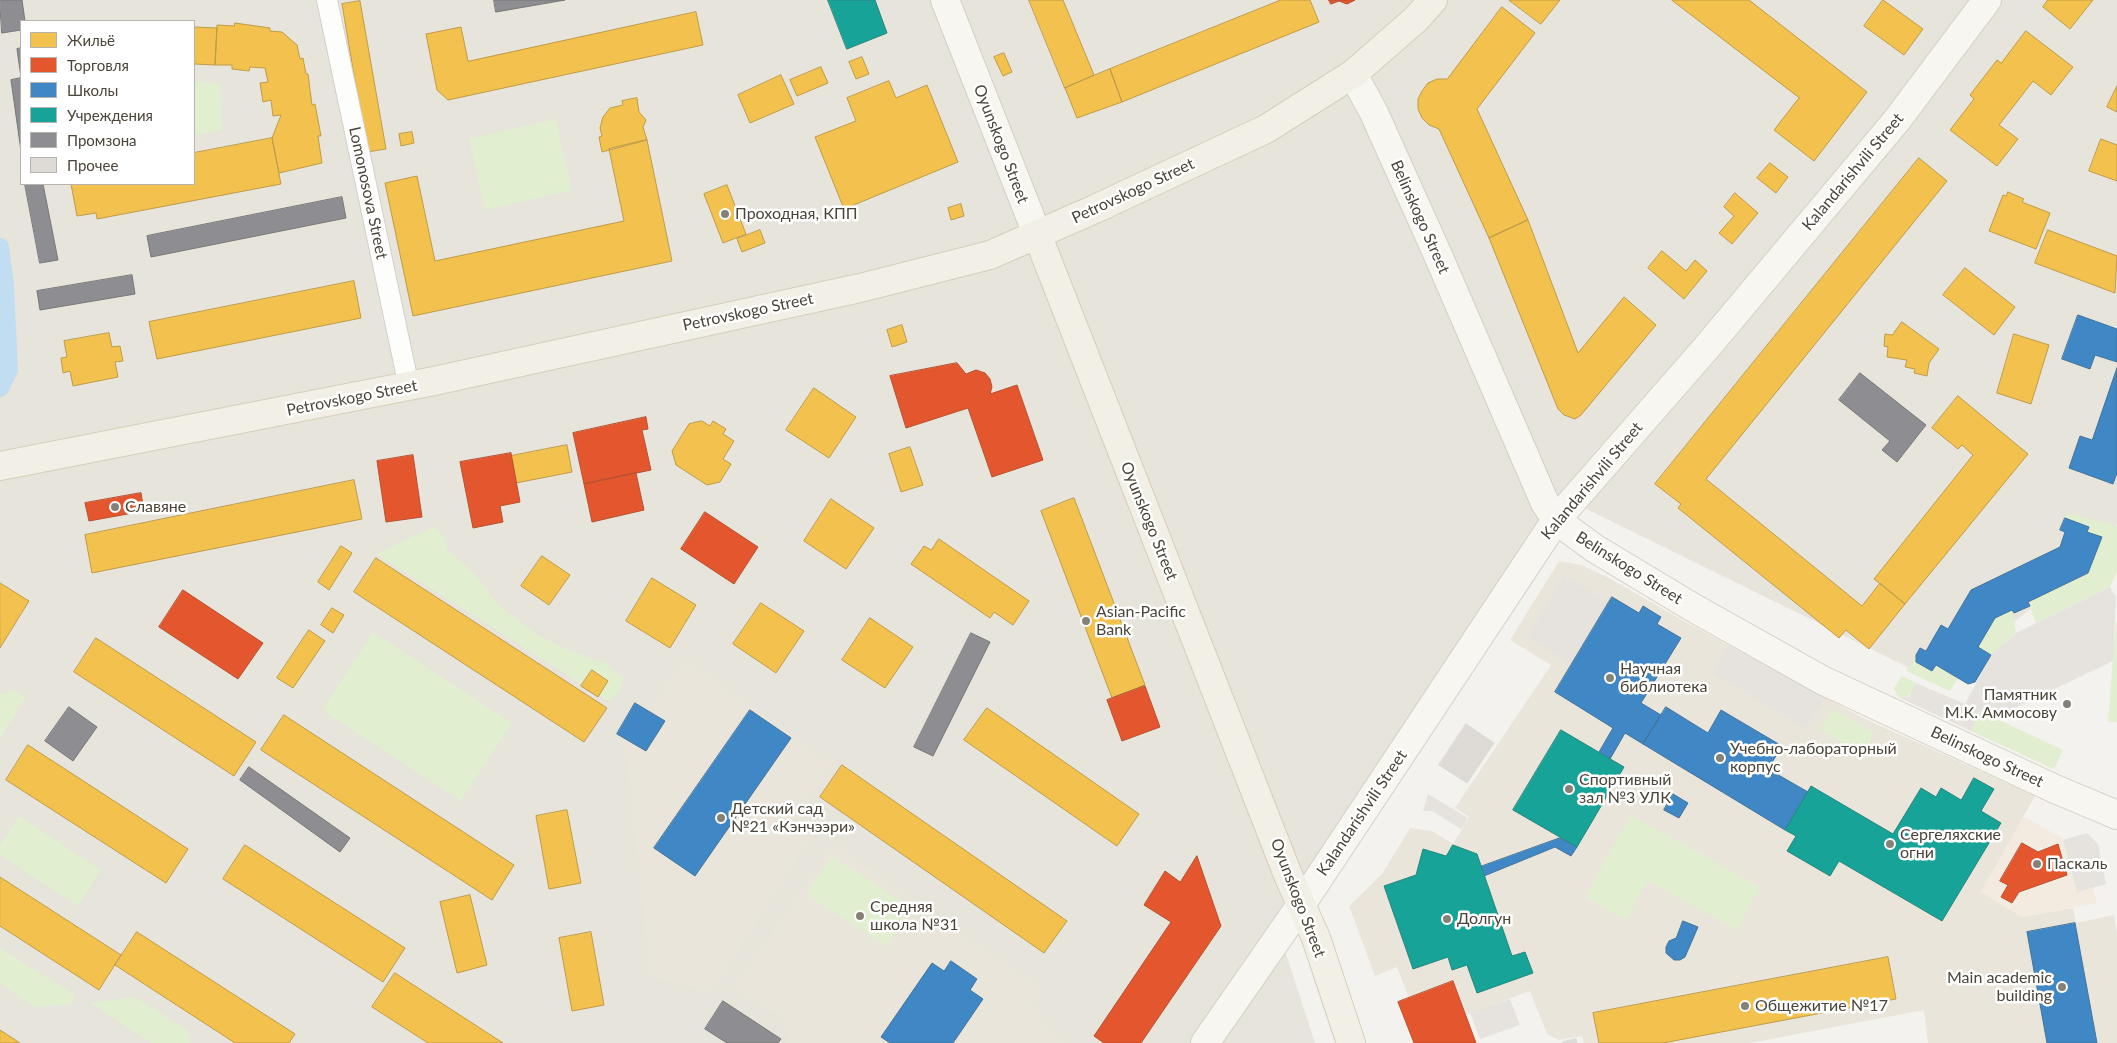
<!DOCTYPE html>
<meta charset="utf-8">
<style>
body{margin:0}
#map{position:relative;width:2117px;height:1043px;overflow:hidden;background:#f4f2ee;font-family:Lato,sans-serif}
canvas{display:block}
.legend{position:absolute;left:20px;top:20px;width:175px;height:165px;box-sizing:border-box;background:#fff;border:1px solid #b7b4b0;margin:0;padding:6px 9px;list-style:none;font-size:15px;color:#4b4439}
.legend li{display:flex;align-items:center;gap:10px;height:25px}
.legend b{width:25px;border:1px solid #b7b4b0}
</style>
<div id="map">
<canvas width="2117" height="1043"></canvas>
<ul class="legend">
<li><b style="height:14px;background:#f2c14e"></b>Жильё</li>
<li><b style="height:14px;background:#e4572e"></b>Торговля</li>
<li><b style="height:14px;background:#3f88c5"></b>Школы</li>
<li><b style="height:14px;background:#17a398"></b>Учреждения</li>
<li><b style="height:14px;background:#8d8d92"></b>Промзона</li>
<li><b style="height:14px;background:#dedbd6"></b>Прочее</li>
</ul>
</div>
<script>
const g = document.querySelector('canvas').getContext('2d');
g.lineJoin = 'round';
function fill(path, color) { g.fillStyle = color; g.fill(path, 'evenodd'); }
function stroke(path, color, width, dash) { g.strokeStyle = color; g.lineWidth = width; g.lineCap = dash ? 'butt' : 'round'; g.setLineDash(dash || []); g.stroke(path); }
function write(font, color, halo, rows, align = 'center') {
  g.font = font + ' Lato,sans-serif'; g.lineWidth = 5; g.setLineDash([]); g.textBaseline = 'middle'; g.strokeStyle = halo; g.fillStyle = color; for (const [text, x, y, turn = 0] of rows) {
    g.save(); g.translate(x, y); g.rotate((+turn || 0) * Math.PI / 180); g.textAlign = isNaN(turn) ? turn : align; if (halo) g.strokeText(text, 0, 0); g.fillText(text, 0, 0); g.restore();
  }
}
fill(new Path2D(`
 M 0,0 L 2117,0 L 2117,523 L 2108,550 L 1936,681 L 1558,495 L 1276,923 L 1315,1043 L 0,1043 ZM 21,21 L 194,21 L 194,184 L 21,184 Z`), '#e7e4dc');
fill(new Path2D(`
 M 2023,816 L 2062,838 L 2077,891 L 2093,887 L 2097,903 L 2022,917 L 1980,892 Z`), '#f3ebdf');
fill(new Path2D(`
 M 1559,561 L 1581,565 L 1607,577 L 1684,621 L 1863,718 L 2035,796 L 1981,892 L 2022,917 L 2073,908 L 2076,923 L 2114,915 L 2117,933 L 2117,1043 L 1928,1043 L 1924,1010 L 1750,1043 L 1584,1043 L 1582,1036 L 1559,1040 L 1547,1034 L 1530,991 L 1466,1015 L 1453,981 L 1409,998 L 1397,967 L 1375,976 L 1349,906 L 1382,874 L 1410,828 L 1432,831 L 1453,844 L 1469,817 L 1455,808 L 1551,665 L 1510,640 Z
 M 685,657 L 832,765 L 801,811 L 819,825 L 712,993 L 650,976 L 625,746 Z
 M 833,843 L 1042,989 L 1033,1003 L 1047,1024 L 1065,1043 L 789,1043 L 782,1018 L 733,988 Z`), '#eae5da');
fill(new Path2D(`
 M 194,81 L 220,84 L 222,130 L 194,135 Z
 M 556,119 L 572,190 L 485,210 L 469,139 Z
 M 2067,513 L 2117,526 L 2117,572 L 2110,587 L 2036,623 L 2028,602 L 2088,573 L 2102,537 L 2087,532 L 2088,527 L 2065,518 Z
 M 435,526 L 444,538 L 448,551 L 472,571 L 500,606 L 536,634 L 570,651 L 607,664 L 624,679 L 619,691 L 610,702 L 376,554 Z
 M 2012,610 L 2016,633 L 1991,655 L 1978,647 L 1995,618 Z
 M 2116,622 L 2117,622 L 2117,722 L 2108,722 Z
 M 373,632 L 512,723 L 461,801 L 322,710 Z
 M 1914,661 L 1932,671 L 1936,665 L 1958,678 L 1950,691 L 1906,671 Z
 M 1902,676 L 1916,683 C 1912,691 1909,701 1898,697 L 1894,688 Z
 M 16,691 L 26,697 L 0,739 L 0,694 Z
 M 1832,709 L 1874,733 L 1864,752 L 1860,753 L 1820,730 Z
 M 1980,711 L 2063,750 L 2054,769 L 1971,731 Z
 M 1630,815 L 1760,887 L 1737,930 L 1648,881 L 1626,920 L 1585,897 Z
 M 19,816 L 101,870 L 78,906 L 0,855 L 0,845 Z
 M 831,856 L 911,907 L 887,946 L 806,895 Z
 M 0,948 L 76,996 L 71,1004 L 35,1007 L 0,984 Z
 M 135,997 L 187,1030 L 190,1043 L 151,1043 L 91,1003 Z`), '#e1eecf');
fill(new Path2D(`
 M 1564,576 L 1609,602 L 1572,664 L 1528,637 Z
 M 2110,587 L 2116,597 L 2113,661 L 1994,718 L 1980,711 L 1971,731 L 1898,697 L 1902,698 L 1909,697 L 1916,683 L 1965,704 L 1991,655 L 2016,633 Z
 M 1729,646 L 1825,697 L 1806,728 L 1713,673 Z
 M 1428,794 L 1468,818 L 1461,829 L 1432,811 L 1423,811 Z
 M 2087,833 L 2098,844 L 2106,884 L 2077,892 L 2063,840 Z
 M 1510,999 L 1520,1025 L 1480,1039 L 1470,1013 Z`), '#e6e3df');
const homes = new Path2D(`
 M 1029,0 L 1063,0 L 1094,75 L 1065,88 Z
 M 1281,0 L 1310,0 L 1319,22 L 1122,102 L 1110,69 Z
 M 1509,0 L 1560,0 L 1541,24 Z
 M 1672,0 L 1749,0 L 1867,92 L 1814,161 L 1774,130 L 1799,98 Z
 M 1883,0 L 1923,29 L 1904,55 L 1864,26 Z
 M 2048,0 L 2093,0 L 2070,29 L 2043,7 Z
 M 360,1 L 386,149 L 367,152 L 342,4 Z
 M 1502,7 L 1535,33 L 1477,109 L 1528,220 L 1489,238 L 1439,129 L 1429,125 L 1422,118 L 1418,109 L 1418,99 L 1422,91 L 1428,83 L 1437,79 L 1447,79 Z
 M 696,12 L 703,45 L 448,100 L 437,90 L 426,34 L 461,27 L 468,61 Z
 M 235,23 L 270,28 L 270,31 L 282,32 L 297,45 L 300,59 L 303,58 L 306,74 L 308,74 L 312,105 L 315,104 L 321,136 L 318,136 L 322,163 L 279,173 L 272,138 L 281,115 L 273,116 L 271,100 L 263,102 L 260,83 L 268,82 L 265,68 L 250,67 L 249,71 L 232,69 L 232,65 L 215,65 L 217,25 L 234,26 Z
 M 194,27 L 217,28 L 215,65 L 194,64 Z
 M 2026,31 L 2073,67 L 2051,95 L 2033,81 L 1999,125 L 2018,139 L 1997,166 L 1950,130 L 1974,99 L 1970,95 L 1997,60 L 2001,63 Z
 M 1004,53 L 1012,72 L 1003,76 L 994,57 Z
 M 862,57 L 869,74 L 856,79 L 849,62 Z
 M 821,67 L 828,83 L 797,96 L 790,80 Z
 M 1110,69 L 1122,102 L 1077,118 L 1065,88 Z
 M 781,75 L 794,104 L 750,123 L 738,95 Z
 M 889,81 L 896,98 L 927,85 L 958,162 L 844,209 L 815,137 L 856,121 L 847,98 Z
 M 2117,86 L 2117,112 L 2107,107 Z
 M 637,98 L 639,112 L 646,120 L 643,127 L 647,140 L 602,152 L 599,137 L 602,136 L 600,128 L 603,117 L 610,108 L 623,105 L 622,101 Z
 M 412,132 L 414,143 L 401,146 L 399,134 Z
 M 272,138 L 281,184 L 97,219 L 96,213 L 77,216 L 71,184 L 194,184 L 194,153 Z
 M 2101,139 L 2117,145 L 2117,181 L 2089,171 Z
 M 647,140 L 672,261 L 413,316 L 385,183 L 417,176 L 435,261 L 624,221 L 609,149 Z
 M 1919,158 L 1947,181 L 1706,479 L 1862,606 L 1880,583 L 1905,604 L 1869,649 L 1846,630 L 1839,638 L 1678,508 L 1681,504 L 1655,484 Z
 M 1770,163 L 1788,177 L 1776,193 L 1757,178 Z
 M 727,185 L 746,234 L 723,243 L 704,194 Z
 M 2008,192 L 2024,199 L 2022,202 L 2050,213 L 2036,249 L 1989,231 L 2003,195 L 2006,196 Z
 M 1735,193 L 1758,213 L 1732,244 L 1719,233 L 1734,216 L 1724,207 Z
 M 961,204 L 964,216 L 951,220 L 948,208 Z
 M 1528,220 L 1578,353 L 1624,297 L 1656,325 L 1581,415 L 1575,419 L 1564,415 L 1558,409 L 1489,238 Z
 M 760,230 L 765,243 L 742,252 L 737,239 Z
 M 2048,230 L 2117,256 L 2115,293 L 2035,263 Z
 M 1662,251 L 1686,271 L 1695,260 L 1707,271 L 1684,299 L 1648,268 Z
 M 1965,268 L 2015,307 L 1994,335 L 1943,295 Z
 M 354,281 L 361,318 L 157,359 L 149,322 Z
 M 1902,322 L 1939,349 L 1929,363 L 1927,376 L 1914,373 L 1915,369 L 1905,367 L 1907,360 L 1887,357 L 1888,347 L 1884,346 L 1885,334 L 1892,335 Z
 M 902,325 L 907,342 L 892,347 L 887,330 Z
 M 109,333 L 112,347 L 120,346 L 123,361 L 115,362 L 118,377 L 73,386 L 70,371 L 63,373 L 61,358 L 67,357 L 64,341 Z
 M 2014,334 L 2049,345 L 2031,404 L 1997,393 Z
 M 814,388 L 856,417 L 829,458 L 786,430 Z
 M 1958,396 L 2028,454 L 1905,604 L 1874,579 L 1973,455 L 1962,445 L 1958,449 L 1932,428 Z
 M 702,421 L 710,426 L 713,421 L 726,429 L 723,434 L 734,441 L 723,459 L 731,464 L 720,482 L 707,485 L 676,465 L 672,451 L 689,424 Z
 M 567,445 L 572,472 L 516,483 L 511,456 Z
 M 910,447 L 923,485 L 901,492 L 889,454 Z
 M 354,480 L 362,519 L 92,573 L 85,535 Z
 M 1074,498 L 1145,685 L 1112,698 L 1041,511 Z
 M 831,499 L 874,528 L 846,569 L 804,541 Z
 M 939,539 L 1029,601 L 1013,625 L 994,612 L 990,618 L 911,564 L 924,546 L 931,550 Z
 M 341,546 L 352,553 L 329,590 L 318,582 Z
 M 542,556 L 570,575 L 549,605 L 521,586 Z
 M 376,558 L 607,708 L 584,742 L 354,592 Z
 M 652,578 L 696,605 L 670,648 L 626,621 Z
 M 0,583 L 29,601 L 0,648 Z
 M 761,603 L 804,631 L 776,673 L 733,644 Z
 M 332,608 L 344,615 L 333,633 L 321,625 Z
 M 870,618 L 913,647 L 885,688 L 842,660 Z
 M 309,630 L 325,641 L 293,688 L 277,678 Z
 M 96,638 L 256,742 L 234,776 L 74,672 Z
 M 592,670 L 608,681 L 598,697 L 581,686 Z
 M 987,708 L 1139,814 L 1117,846 L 964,740 Z
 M 284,715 L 514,865 L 492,900 L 261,750 Z
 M 28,745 L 188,849 L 166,883 L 6,780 Z
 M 842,765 L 1067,921 L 1044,953 L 820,797 Z
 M 567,810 L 581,883 L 549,889 L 536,816 Z
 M 245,845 L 405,948 L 383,982 L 223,879 Z
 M 0,877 L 121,955 L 99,990 L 0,926 Z
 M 470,895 L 487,965 L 457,973 L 440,902 Z
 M 137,932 L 295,1034 L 289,1043 L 235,1043 L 115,965 Z
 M 591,932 L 604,1005 L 572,1011 L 559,938 Z
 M 1888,957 L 1896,999 L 1663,1043 L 1599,1043 L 1593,1013 Z
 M 395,973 L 503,1043 L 428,1043 L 372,1007 Z
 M 0,1030 L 20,1043 L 0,1043 Z`);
fill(homes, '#f2c14e');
stroke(homes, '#c09c48', 1);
const shops = new Path2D(`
 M 1329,0 L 1355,0 L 1347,4 L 1339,1 L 1331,4 Z
 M 957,363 L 966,374 L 976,370 L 985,373 L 990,379 L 992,387 L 990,394 L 1017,385 L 1043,460 L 992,477 L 968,408 L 906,428 L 890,376 Z
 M 646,417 L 648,429 L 642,430 L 651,470 L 584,484 L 573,433 Z
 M 511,453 L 520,502 L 500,506 L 503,522 L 473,528 L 460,462 Z
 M 413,455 L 422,517 L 386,522 L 377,461 Z
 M 636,473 L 644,510 L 592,522 L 584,484 Z
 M 141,493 L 144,511 L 89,521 L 85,503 Z
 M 705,512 L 758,547 L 734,584 L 681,549 Z
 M 183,590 L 263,643 L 238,679 L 159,627 Z
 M 1145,686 L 1160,727 L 1122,741 L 1107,700 Z
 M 2022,843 L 2038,852 L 2058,844 L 2067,875 L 2019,892 L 2012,903 L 2001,897 L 2008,885 L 2000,881 Z
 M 1197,856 L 1221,926 L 1141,1043 L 1104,1043 L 1094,1036 L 1171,922 L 1144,905 L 1165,871 L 1180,882 Z
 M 1453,981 L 1476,1043 L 1414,1043 L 1398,1002 Z`);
fill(shops, '#e4572e');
stroke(shops, '#b65131', 1);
const schools = new Path2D(`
 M 2078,315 L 2117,329 L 2117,362 L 2095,355 L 2090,369 L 2062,359 Z
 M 2117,368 L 2117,473 L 2113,484 L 2069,468 L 2080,436 L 2092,440 Z
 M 2065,518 L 2089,527 L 2087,532 L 2102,537 L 2088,573 L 2028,602 L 2030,606 L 2014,613 L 2012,610 L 1995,618 L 1978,647 L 1991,655 L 1975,682 L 1968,684 L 1936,665 L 1932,671 L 1916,662 L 1916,655 L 1920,648 L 1926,651 L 1941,625 L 1948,629 L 1971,590 L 2060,547 L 2065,532 L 2060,530 Z
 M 1612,597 L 1639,613 L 1643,606 L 1661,617 L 1657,624 L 1681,638 L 1641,703 L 1661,715 L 1643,744 L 1625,733 L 1610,759 L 1599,752 L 1613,728 L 1555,692 Z
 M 635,703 L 665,721 L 646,751 L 617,734 Z
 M 1666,707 L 1708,733 L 1721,710 L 1782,746 L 1768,769 L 1808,792 L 1785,830 L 1643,744 Z
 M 750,710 L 791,738 L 695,876 L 654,848 Z
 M 1673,794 L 1688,803 L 1679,818 L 1664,810 Z
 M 1560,838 L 1577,847 L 1571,856 L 1555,847 L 1484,876 L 1480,867 Z
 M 1683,921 L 1698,927 L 1685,957 L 1680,960 L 1674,960 L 1666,953 L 1666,947 L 1669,941 L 1676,938 Z
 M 2075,923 L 2097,1043 L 2047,1043 L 2027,932 Z
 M 951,961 L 977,979 L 970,990 L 983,999 L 953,1043 L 890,1043 L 881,1037 L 932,963 L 944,971 Z`);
fill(schools, '#3f88c5');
stroke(schools, '#43749b', 1);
const public = new Path2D(`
 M 828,0 L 875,0 L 887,33 L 847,49 Z
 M 1561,730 L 1624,767 L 1577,847 L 1513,810 Z
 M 1974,778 L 1994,789 L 1981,811 L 2001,823 L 1942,921 L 1839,861 L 1830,876 L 1787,851 L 1796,836 L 1785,830 L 1811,786 L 1893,834 L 1921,788 L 1936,797 L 1941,788 L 1961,800 Z
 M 1453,845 L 1477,854 L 1512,956 L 1525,952 L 1533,973 L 1477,993 L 1467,965 L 1452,970 L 1448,957 L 1413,969 L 1384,886 L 1416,875 L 1423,849 L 1446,856 Z`);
fill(public, '#17a398');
stroke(public, '#27867c', 1);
const industry = new Path2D(`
 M 0,0 L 22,0 L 25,21 L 21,21 L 21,30 L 2,33 Z
 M 494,0 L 565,0 L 496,12 Z
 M 21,48 L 21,77 L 17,49 Z
 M 21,78 L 21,151 L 11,80 Z
 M 25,184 L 43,184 L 58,260 L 40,263 Z
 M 342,197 L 346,218 L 151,257 L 147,236 Z
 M 132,275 L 135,294 L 40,310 L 37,291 Z
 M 1860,373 L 1926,425 L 1897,462 L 1882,450 L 1890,441 L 1839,400 Z
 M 971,633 L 990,642 L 933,756 L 914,747 Z
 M 69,707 L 97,727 L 73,761 L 45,741 Z
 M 249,767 L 350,838 L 340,852 L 240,780 Z
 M 723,1001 L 781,1039 L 778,1043 L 727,1043 L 705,1029 Z`);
fill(industry, '#8d8d92');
stroke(industry, '#797777', 1);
stroke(new Path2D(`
 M 0,247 L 5,286 L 9,370 L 0,388`), '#c0ddf1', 18);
const building = new Path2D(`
 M 1466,724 L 1494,743 L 1467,783 L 1439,765 Z
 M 1576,1039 L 1577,1043 L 1563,1043 L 1563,1042 Z`);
fill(building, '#dedbd6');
stroke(building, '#dcd9d4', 1);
const street = new Path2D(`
 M 327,0 L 409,387`);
const secondary = new Path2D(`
 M 945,0 L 1037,234
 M 1353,74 L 1374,113 L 1437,253 L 1545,503 L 1556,520 L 1594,548 L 1692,607 L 1822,680 L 2055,789 L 2117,815
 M 1205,1043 L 1301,905 L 1556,520 L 1707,347 L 1897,120 L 1987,0`);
const primary = new Path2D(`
 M 1037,234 L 1288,875 L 1316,938 L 1351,1043
 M 0,466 L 434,381 L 860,288 L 990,255 L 1095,209 L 1266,129 L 1353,74 L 1416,19 L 1433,0`);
stroke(street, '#d2d0cb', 22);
stroke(secondary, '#d3cfc5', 30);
stroke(primary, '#d6cebb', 30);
stroke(street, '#fdfdfc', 20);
stroke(secondary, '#f7f6f1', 28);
stroke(primary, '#f2efe6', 28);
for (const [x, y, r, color] of [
 [725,214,5,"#868178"],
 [115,507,5,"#868178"],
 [1086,621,5,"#868178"],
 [1610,678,5,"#868178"],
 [2067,704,5,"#868178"],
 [1720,758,5,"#868178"],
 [1569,789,5,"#868178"],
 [721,818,5,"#868178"],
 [1890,844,5,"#868178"],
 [2037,864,5,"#868178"],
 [860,916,5,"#868178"],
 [1447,919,5,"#868178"],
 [2062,987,5,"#868178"],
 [1745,1006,5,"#868178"]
]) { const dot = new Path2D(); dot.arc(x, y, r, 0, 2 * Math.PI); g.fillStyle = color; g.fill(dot); stroke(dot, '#fff', 2); }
write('16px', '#4b4439', '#fff', [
 ["Oyunskogo Street",1001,144,69],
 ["Kalandarishvili Street",1853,172,-50],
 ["Petrovskogo Street",1133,191,-25],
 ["Lomonosova Street",368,193,78],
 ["Belinskogo Street",1420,217,66],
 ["Petrovskogo Street",748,312,-12],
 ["Petrovskogo Street",352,398,-11],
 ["Kalandarishvili Street",1592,481,-50],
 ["Oyunskogo Street",1149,521,68],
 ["Belinskogo Street",1629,568,32],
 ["Belinskogo Street",1987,757,25],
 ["Kalandarishvili Street",1362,813,-56],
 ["Oyunskogo Street",1298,898,69]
]);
write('16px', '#4b4439', '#fff', [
 ["Проходная, КПП",735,214],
 ["Славяне",125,507],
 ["Asian-Pacific",1096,612],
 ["Bank",1096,630],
 ["Научная",1620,669],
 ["библиотека",1620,687],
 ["Памятник",2057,695,"right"],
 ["М.К. Аммосову",2057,713,"right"],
 ["Учебно-лабораторный",1730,749],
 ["корпус",1730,767],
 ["Спортивный",1579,780],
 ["зал №3 УЛК",1579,798],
 ["Детский сад",731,809],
 ["№21 «Кэнчээри»",731,827],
 ["Сергеляхские",1900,835],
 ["огни",1900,853],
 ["Паскаль",2047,864],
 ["Средняя",870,907],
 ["школа №31",870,925],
 ["Долгун",1457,919],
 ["Main academic",2052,978,"right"],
 ["building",2052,996,"right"],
 ["Общежитие №17",1755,1006]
], 'left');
</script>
